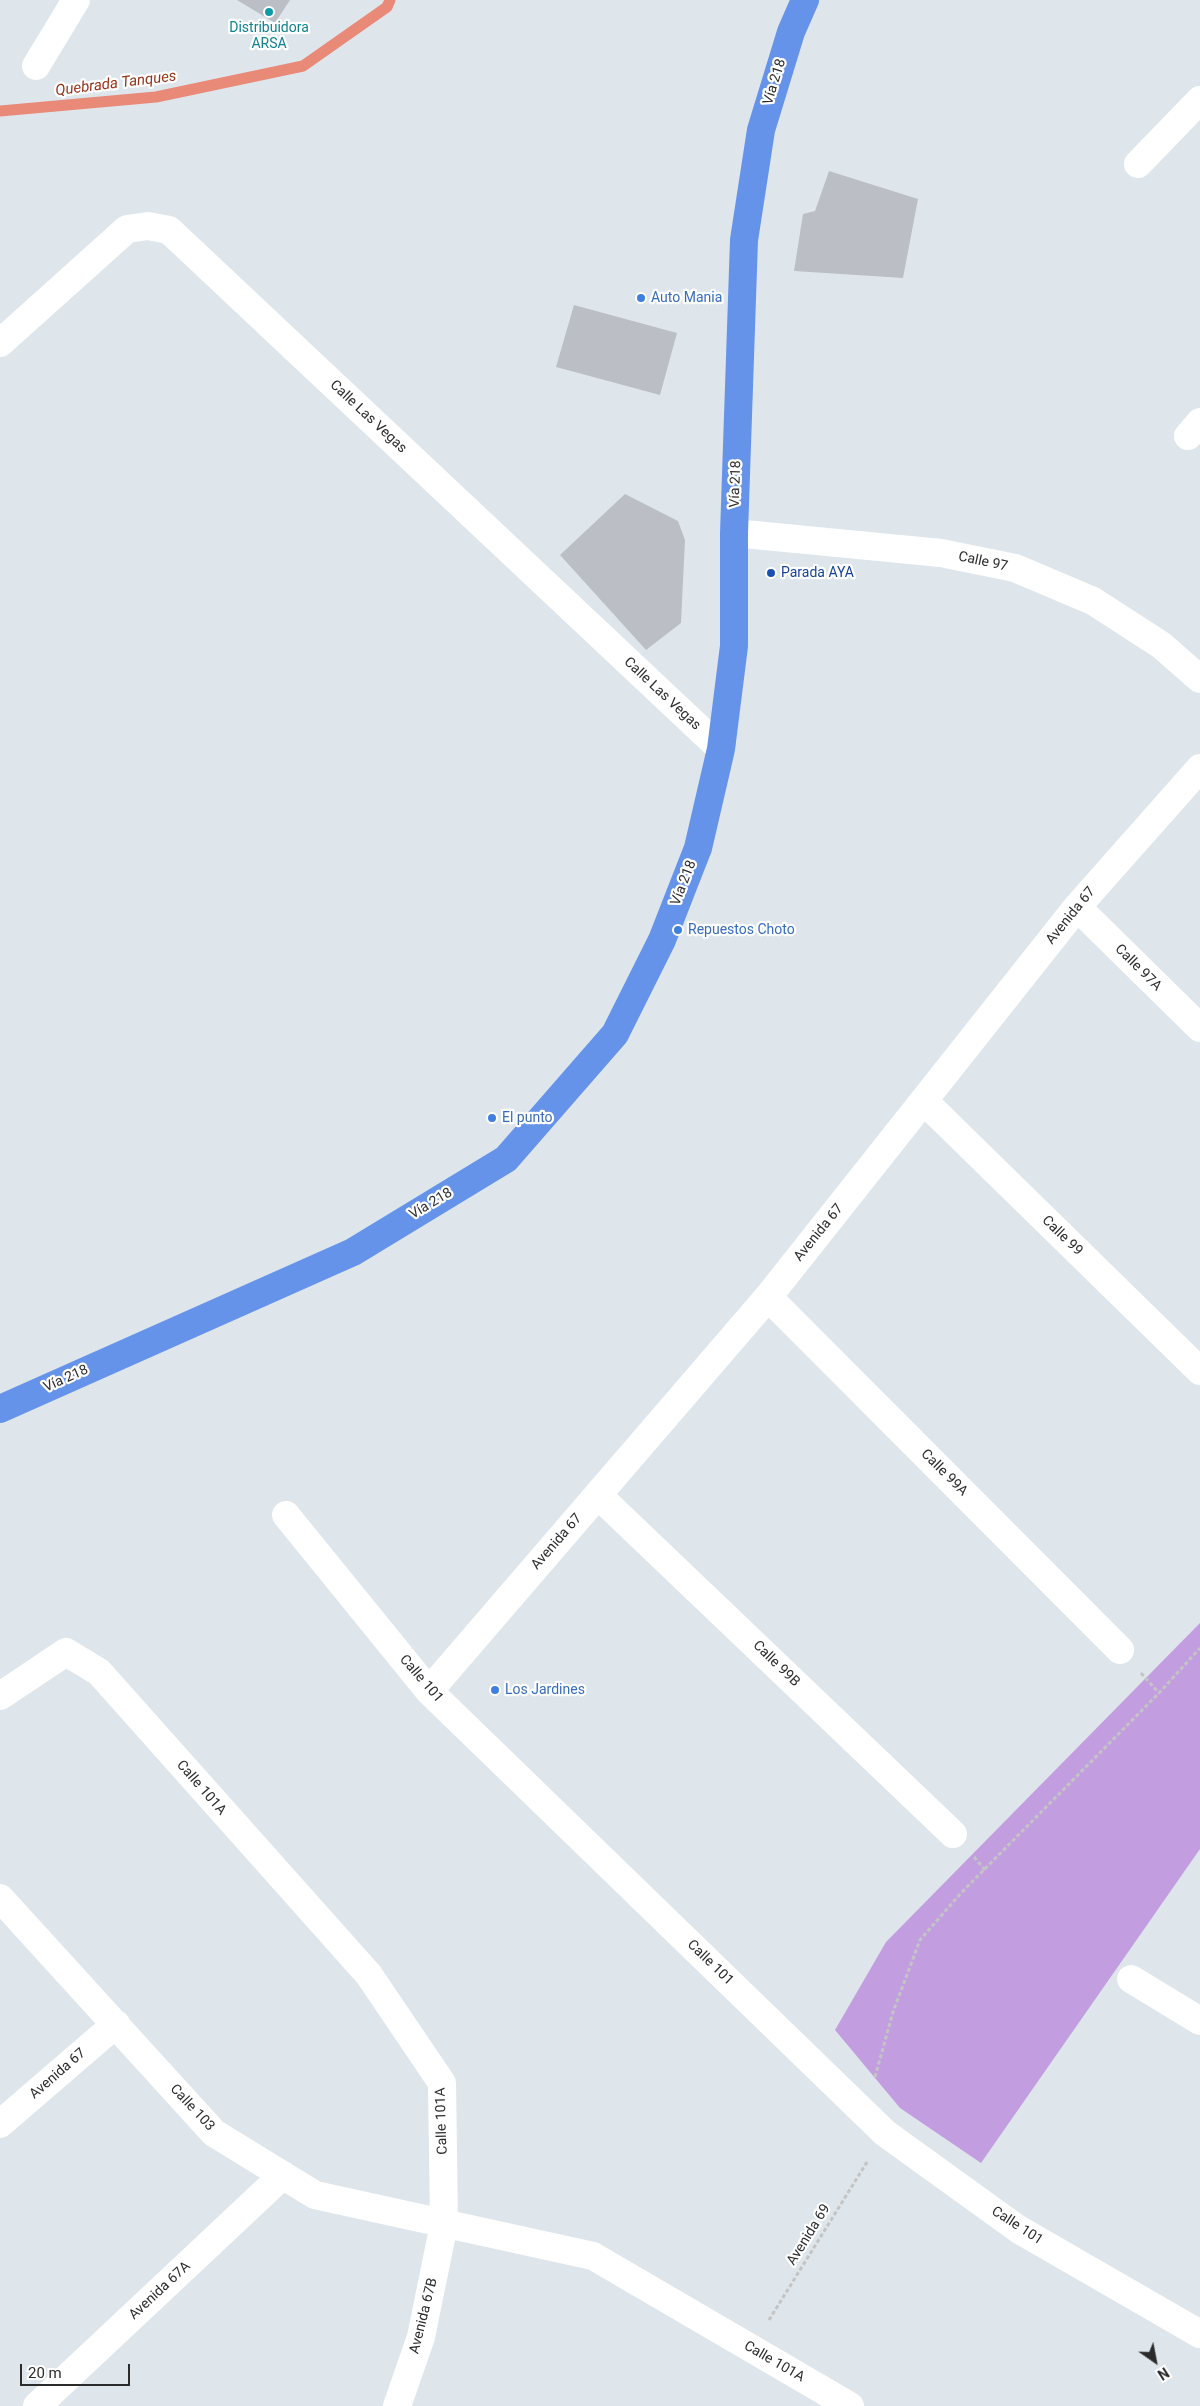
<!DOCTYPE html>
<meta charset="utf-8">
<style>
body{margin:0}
#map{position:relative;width:1200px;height:2406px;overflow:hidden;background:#dee6ec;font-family:Roboto,sans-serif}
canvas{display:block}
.north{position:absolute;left:1130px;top:2336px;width:50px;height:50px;-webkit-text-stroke:4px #fff;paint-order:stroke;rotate:147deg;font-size:14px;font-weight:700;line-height:20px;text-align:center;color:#2b2b2b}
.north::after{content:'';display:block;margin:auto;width:18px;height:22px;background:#2b2b2b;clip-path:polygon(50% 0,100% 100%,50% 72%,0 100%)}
.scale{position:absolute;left:20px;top:2364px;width:110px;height:22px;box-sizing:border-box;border:2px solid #2b2b2b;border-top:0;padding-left:6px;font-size:15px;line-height:18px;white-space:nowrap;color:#2b2b2b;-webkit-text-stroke:4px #fff;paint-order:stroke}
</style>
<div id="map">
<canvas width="1200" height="2406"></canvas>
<div class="north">N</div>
<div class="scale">20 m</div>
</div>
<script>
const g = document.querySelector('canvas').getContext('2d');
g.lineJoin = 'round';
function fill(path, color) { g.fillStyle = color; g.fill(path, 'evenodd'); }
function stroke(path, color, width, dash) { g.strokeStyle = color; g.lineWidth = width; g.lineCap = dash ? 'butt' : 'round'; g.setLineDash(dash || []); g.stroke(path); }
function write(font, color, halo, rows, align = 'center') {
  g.font = font + ' Roboto,sans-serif'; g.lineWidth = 4.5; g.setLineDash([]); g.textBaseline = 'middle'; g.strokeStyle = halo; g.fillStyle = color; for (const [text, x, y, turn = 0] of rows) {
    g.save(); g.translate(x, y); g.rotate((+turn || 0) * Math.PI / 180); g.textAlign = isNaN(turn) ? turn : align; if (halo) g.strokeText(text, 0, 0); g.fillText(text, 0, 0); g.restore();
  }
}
fill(new Path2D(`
 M 1200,1623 L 1200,1849 L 981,2163 L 900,2108 L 835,2030 L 886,1942 Z`), '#c29ee0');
stroke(new Path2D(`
 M 0,111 L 156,97 L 303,66 L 387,7 L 390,0`), '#e98977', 11);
fill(new Path2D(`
 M 237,0 L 290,0 L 275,23 Z
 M 829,171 L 918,199 L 903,278 L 794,271 L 803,214 L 815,211 Z
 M 574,305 L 677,333 L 660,395 L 556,367 Z
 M 625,494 L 678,521 L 685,540 L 681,623 L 646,650 L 560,555 Z`), '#bbbfc5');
stroke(new Path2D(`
 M 1141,1673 L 1159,1693
 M 974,1857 L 985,1870
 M 875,2077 L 893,2012 L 920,1940 L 961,1893 L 1159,1693 L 1200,1648
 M 769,2320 L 867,2162`), '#c4c4c4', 3, [4, 2.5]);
stroke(new Path2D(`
 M 36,66 L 76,0
 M 1138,164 L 1200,100
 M 0,343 L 127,229 L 148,226 L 169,230 L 721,749
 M 1188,436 L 1200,422
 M 734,533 L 941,553 L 1015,568 L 1093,601 L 1161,645 L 1200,679
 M 1077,907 L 1200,1028
 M 924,1101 L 1200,1371
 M 768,1297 L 1120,1650
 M 598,1495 L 953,1834
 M 286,1515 L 429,1691 L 885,2133 L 1018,2229 L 1200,2334
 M 429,1691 L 768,1297 L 1077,907 L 1200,768
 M 0,1696 L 66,1652 L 99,1672 L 369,1975 L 442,2083 L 444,2224 L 421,2337 L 397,2406
 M 0,1898 L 214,2133 L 315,2195 L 593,2256 L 850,2406
 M 1131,1979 L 1200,2021
 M 0,2124 L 116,2024
 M 37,2406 L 283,2175`), '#fff', 28);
stroke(new Path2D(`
 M 0,1409 L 353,1252 L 506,1159 L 615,1034 L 662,940 L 698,848 L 721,749 L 734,646 L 734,533 L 744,240 L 761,130 L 791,32 L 805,0`), '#6693ea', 28);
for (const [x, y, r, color] of [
 [269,12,5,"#0f9aa8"],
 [641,298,5,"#3f7fe0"],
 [771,573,5,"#1a4fb4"],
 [678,930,5,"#3f7fe0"],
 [492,1118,5,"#3f7fe0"],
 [495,1690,5,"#3f7fe0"]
]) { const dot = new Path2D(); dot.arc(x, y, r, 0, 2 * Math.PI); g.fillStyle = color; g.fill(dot); stroke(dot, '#fff', 2); }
write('14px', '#0d838f', '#fff', [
 ["Distribuidora",269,28],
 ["ARSA",269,44]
]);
write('14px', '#2b2b2b', '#fff', [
 ["Vía 218",775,82,-73],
 ["Calle Las Vegas",368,417,43],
 ["Vía 218",736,484,-88],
 ["Calle 97",983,562,12],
 ["Calle Las Vegas",662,694,43],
 ["Vía 218",684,883,-69],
 ["Avenida 67",1071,916,-51],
 ["Calle 97A",1138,968,45],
 ["Vía 218",431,1204,-31],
 ["Avenida 67",819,1233,-51],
 ["Calle 99",1062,1236,44],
 ["Vía 218",66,1379,-24],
 ["Calle 99A",944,1473,45],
 ["Avenida 67",557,1542,-49],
 ["Calle 99B",776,1664,44],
 ["Calle 101",421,1679,49],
 ["Calle 101A",201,1788,49],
 ["Calle 101",710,1963,44],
 ["Avenida 67",58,2074,-41],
 ["Calle 103",192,2108,47],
 ["Calle 101A",442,2121,-92],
 ["Calle 101",1017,2226,33],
 ["Avenida 69",809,2235,-58],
 ["Avenida 67A",160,2291,-43],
 ["Avenida 67B",424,2316,-76],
 ["Calle 101A",774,2362,30]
]);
write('14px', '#366cbe', '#fff', [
 ["Auto Mania",651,298],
 ["Repuestos Choto",688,930],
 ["El punto",502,1118],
 ["Los Jardines",505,1690]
], 'left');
write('14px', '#164399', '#fff', [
 ["Parada AYA",781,573]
], 'left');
write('italic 15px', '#963314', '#fff', [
 ["Quebrada Tanques",116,84,-7]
]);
</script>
